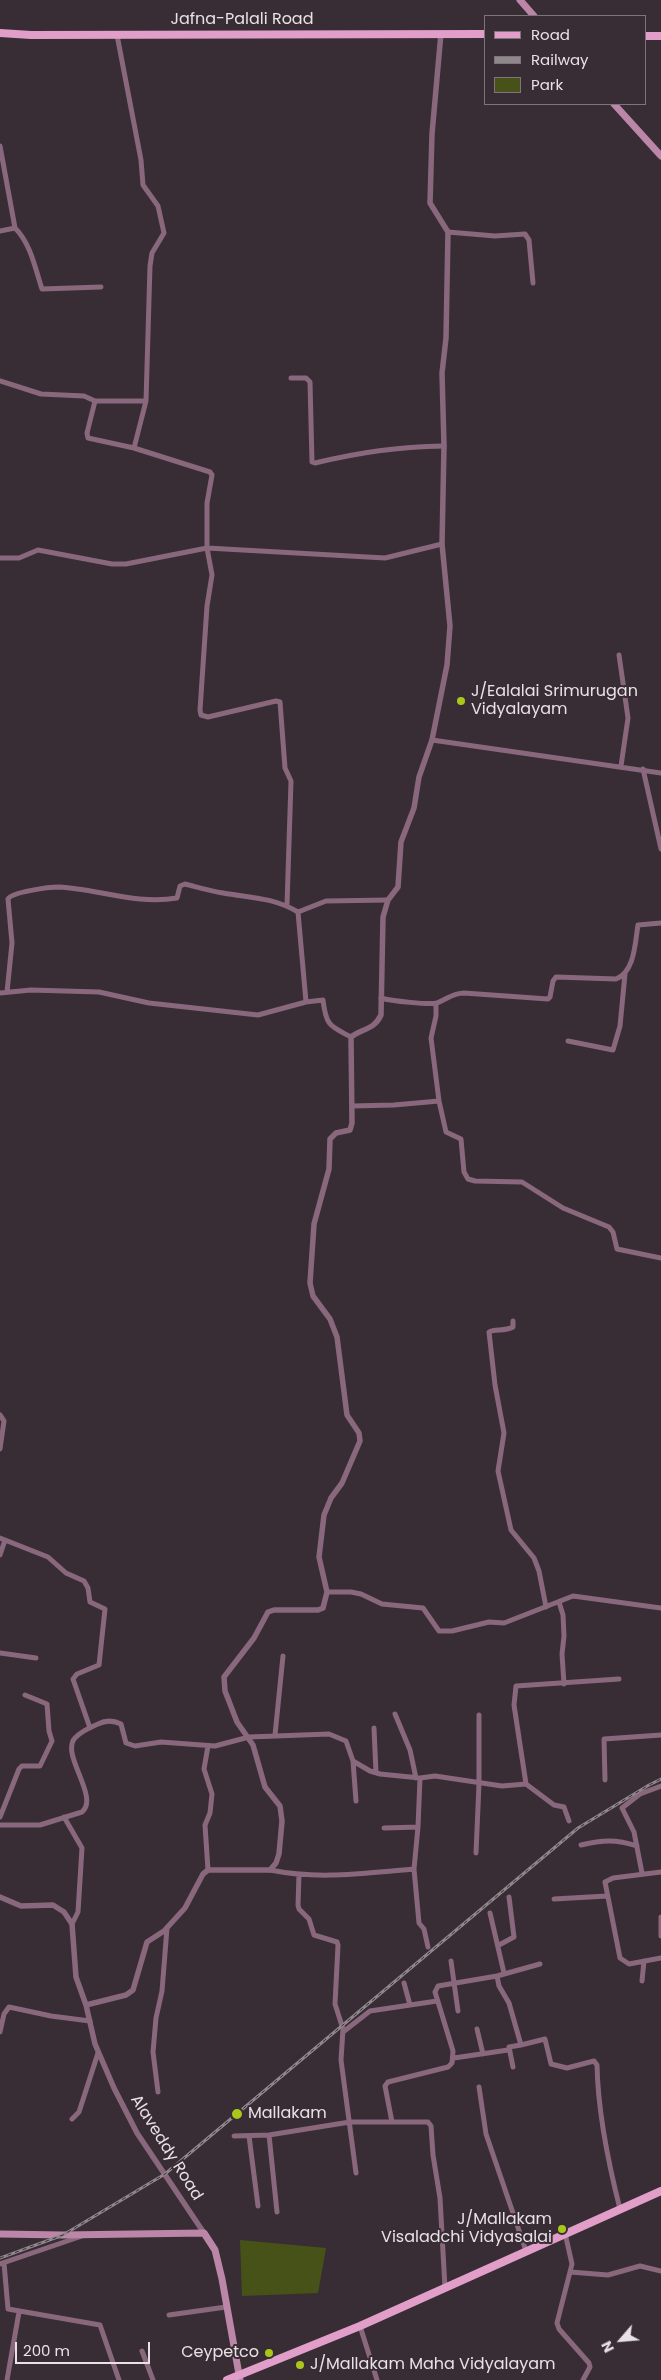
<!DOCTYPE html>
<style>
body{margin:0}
#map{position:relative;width:661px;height:2380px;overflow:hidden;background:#382d34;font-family:Poppins,sans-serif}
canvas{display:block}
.legend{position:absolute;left:484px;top:15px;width:162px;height:90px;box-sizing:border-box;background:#382d34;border:1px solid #7e757b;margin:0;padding:6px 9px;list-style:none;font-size:15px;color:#e8e1e5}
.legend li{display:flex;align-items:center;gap:10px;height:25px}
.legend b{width:25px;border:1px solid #7e757b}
.north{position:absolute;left:596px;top:2315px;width:50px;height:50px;-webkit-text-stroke:4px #382d34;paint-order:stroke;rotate:243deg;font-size:14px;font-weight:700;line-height:20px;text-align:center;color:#e8e1e5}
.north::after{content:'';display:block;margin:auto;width:18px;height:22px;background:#e8e1e5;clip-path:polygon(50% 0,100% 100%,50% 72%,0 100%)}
.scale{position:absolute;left:15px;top:2342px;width:135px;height:22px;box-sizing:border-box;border:2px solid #e8e1e5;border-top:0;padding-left:6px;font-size:15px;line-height:18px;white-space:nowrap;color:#e8e1e5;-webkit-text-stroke:4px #382d34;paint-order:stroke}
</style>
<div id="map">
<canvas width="661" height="2380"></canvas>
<ul class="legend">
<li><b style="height:6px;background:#e19ec9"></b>Road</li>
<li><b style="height:6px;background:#90878d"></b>Railway</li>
<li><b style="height:14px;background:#465218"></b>Park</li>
</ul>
<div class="north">N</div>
<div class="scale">200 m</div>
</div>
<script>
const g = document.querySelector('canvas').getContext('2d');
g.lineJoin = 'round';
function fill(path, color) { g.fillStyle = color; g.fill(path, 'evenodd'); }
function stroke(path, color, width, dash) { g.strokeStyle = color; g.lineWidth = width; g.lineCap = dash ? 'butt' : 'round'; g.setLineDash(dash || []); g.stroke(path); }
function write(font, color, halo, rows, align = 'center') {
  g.font = font + ' Poppins,sans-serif'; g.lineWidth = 4; g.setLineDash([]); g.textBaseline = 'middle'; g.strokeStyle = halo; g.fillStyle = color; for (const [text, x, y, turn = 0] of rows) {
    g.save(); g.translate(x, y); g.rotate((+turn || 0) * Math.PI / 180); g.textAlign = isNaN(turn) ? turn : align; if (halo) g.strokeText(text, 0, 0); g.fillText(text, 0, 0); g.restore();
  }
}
fill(new Path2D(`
 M 240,2240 L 326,2248 L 318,2293 L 242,2296 Z`), '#465218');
stroke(new Path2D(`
 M 117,35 L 141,160 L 143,185 L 158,206 L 164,233 L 152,253 L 150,266 L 146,401 L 134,448
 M 0,146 L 15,228 C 31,244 35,268 42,289 L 101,287
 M 0,231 L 15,228
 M 448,232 L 495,236 L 525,234 L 529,240 L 533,283
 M 291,378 L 306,378 L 310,382 L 312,462 L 315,463 C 361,452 397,447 444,446
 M 0,381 L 41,394 L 84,396 L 95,401 L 146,401
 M 95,401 L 87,433 L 88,438 L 134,448 L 210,472 L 212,475 L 207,503 L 207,548 L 212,575 L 207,606 L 200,710 L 201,715 L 208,717 L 276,701 L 280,702 L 285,768 L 291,781 L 287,905
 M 0,558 L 19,558 L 38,550 L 112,564 L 126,564 L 207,548 L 385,558 L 442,544
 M 619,655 L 628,718 L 621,766
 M 432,740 L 661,773
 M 643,769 L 661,849
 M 7,992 L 12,943 L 8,899 C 12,892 49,887 59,887 C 98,889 137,905 177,898 L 180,886 L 185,884 C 197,887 210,891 223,893 C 251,898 272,897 298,912
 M 0,993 L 31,990 L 99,992 L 149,1003 L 258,1015 L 306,1002
 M 381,998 C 391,1001 430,1005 437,1003 C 447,999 453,993 464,993 L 548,999 L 550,997 L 553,981 L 556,977 L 616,979 C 635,972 635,942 638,925 L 661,923
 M 436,1004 L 436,1016 L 431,1038 L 439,1101
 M 351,1037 C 330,1026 326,1026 323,1000 L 306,1002 L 298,912 L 326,901 L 388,900
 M 568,1041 L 613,1050 L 620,1026 L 625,974
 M 352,1106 L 394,1105 L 439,1101 L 446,1132 L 461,1139 L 464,1172 L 468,1179 L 475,1181 L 522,1182 L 563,1208 L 609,1227 L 613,1232 L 617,1249 L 661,1258
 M 513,1321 L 513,1327 C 504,1332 495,1328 489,1332 L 495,1385 L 504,1433 L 498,1471 L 511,1530 L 534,1558 L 539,1571 L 546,1607
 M 0,1415 L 4,1421 L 0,1449
 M 0,1538 L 48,1557 L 66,1573 L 84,1581 L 88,1588 L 90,1602 L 105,1609 L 99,1665 L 77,1674 L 73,1679 L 90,1728
 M 0,1555 L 5,1540
 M 327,1592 L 351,1592 L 361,1594 L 382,1604 L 423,1608 L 439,1631 L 452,1631 L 489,1622 L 504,1623 L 573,1596 L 661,1608
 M 559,1602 L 563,1615 L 564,1636 L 562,1654 L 564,1684
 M 0,1653 L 36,1658
 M 395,1714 L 410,1750 L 416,1778
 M 374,1728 L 376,1773
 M 275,1735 L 283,1656
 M 208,1746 L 204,1769 L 212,1794 L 210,1813 L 205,1825 L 208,1870
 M 353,1761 L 356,1801
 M 420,1778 L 418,1827 L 414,1869 L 419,1923 L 424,1929 L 428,1947
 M 605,1780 L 604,1739 L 661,1735
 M 526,1784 L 514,1705 L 516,1686 L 619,1679
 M 0,1817 L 19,1769 L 22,1766 L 40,1766 L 52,1741 L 49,1731 L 47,1704 L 25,1695
 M 64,1817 L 82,1848 L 78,1912 L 72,1924
 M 0,1825 L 40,1825 L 82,1812 C 100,1797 60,1754 75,1738 C 80,1732 91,1727 98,1724 C 106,1720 113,1720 121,1724 L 126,1743 L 135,1746 L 161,1742 L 215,1746 L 249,1737 L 329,1734 L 346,1741 L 353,1761 L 370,1771 L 380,1774 L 420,1778 L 435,1776 L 502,1786 L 526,1784 L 554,1805 L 564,1807 L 569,1821
 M 384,1828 L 418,1827
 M 581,1845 C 602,1840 616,1839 637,1846
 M 476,1853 L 479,1784 L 479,1715
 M 270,1870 C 320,1880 364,1873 414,1869
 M 661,1872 L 613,1878 L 605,1882 L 620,1958 L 629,1964 L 661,1958
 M 642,1873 L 634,1832 L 622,1808 L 640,1794 L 661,1786
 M 299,1875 L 298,1905 L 299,1909 L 309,1919 L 314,1935 L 337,1942 L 338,1945 L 335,2004 L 343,2029 L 341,2060 L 356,2173
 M 554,1899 L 607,1896
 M 490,1913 L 504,1973
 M 661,1917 L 661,1936
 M 499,1945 L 514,1937 L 509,1897
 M 451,1961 L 458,2011
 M 497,1976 L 499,1986 L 509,2003 L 521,2045 L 509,2047 L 513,2067
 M 642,1981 L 644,1961
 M 404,1983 L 410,2005
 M 477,2029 L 483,2054
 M 0,2032 L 4,2014 L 9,2007 L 51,2016 L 90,2021
 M 343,2032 L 370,2011 L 437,2001
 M 521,2045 L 545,2039 L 551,2064 L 567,2068 L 594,2061 L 597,2065 C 598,2114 608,2162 620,2209
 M 454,2058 L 508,2050
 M 479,2087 L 486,2134 L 526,2251
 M 158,2092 L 153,2052 L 156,2018 L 162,1991 L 167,1928
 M 72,2119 L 79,2112 L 98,2053
 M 392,2122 L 385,2086 L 388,2082 L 448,2067 L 452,2063 L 453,2051 L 435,1992 L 438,1986 L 497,1976 L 540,1964
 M 269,2135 L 277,2212
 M 234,2136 L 269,2135 L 350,2122 L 428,2122 L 431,2126 L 433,2155 L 440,2198 L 445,2288
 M 249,2136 L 258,2206
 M 565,2233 L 572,2264 L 557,2323 L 559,2329 L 589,2363 L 590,2367 L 583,2380
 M 4,2263 L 8,2309 L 100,2325 L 119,2380
 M 0,2264 L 82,2236
 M 570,2272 L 608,2275 L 640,2266 L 661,2271
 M 169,2315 L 226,2307
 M 360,2326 L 377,2380
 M 142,2351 L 153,2380
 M 7,2380 L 19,2312`), '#89687d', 5);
stroke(new Path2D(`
 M 0,1897 L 21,1906 L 53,1905 L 64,1912 L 72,1924 L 76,1977 L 86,2005 L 95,2044 L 114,2088 L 137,2133 L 204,2233
 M 86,2005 L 126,1995 L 133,1990 L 147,1942 L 164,1931 L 185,1908 L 203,1874 L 208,1870 L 270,1870 L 276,1863 L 279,1854 L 282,1821 L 280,1806 L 265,1787 L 253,1745 L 237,1722 L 225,1691 L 224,1677 L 254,1638 L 268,1612 L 274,1610 L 318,1610 L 323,1608 L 327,1592 L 319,1557 L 324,1515 L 331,1498 L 342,1483 L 360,1441 L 359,1433 L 347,1415 L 337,1337 L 330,1319 L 313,1296 L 310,1283 L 314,1224 L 329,1169 L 330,1139 L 336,1133 L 350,1130 L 352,1123 L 351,1037 C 363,1028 374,1030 381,1015 L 383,917 L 388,900 L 398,887 L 401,842 L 414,808 L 419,777 L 432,740 L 447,665 L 450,626 L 442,544 L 444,446 L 442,373 L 446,338 L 448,232 L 430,203 L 432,134 L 441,33`), '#89687d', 5.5);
stroke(new Path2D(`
 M 520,0 L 534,16
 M 614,104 L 661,156
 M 0,2234 L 63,2235 L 204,2233 L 215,2250 L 222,2279 L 240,2380`), '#bb86a8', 7);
stroke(new Path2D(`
 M 0,33 L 31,35 L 485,34
 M 645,36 L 661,36
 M 227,2380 L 360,2326 L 661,2191`), '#e19ec9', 8);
const rail = new Path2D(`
 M 0,2258 L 63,2235 L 165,2174 L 578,1828 L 649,1785 L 661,1779`);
stroke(rail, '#90878d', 3);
stroke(rail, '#382d34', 1, [4]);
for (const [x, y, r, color] of [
 [461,701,5,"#a9c71b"],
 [237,2114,6,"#a9c71b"],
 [562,2229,5,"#a9c71b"],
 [269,2353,5,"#a9c71b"],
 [300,2365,5,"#a9c71b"]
]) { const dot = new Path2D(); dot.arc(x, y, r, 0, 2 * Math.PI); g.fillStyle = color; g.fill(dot); stroke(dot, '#382d34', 2); }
write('16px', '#e8e1e5', '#382d34', [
 ["Jafna-Palali Road",242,20],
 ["Alaveddy Road",166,2148,58]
]);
write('16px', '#e8e1e5', '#382d34', [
 ["J/Ealalai Srimurugan",471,692],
 ["Vidyalayam",471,710],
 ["Mallakam",248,2114],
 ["J/Mallakam",552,2220,"right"],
 ["Visaladchi Vidyasalai",552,2238,"right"],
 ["Ceypetco",259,2353,"right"],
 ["J/Mallakam Maha Vidyalayam",310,2365]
], 'left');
</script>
